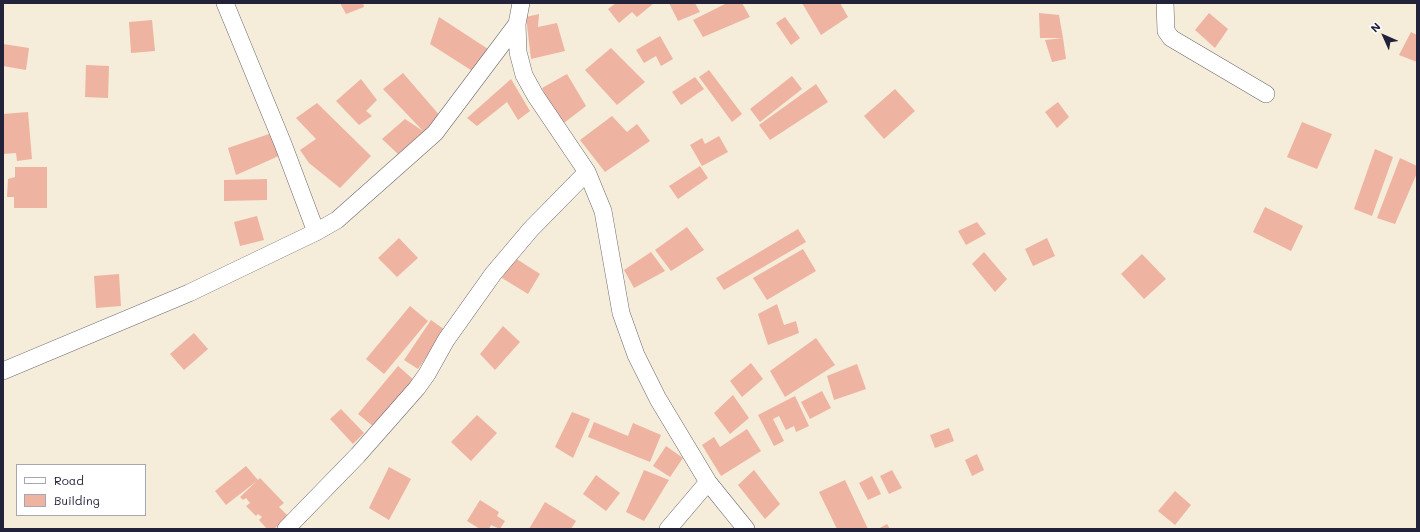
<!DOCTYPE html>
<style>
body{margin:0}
#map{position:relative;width:1420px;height:532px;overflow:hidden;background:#f5ecd9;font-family:Mali,sans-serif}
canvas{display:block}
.frame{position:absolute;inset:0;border:4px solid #22223b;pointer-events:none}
.legend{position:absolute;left:16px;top:464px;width:130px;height:52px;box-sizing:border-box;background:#fff;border:1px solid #a7a7b1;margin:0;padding:5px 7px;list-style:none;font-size:12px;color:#22223b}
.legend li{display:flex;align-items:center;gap:8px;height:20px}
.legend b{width:20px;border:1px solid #a7a7b1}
.north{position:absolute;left:1364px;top:16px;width:40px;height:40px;-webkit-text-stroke:3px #fff;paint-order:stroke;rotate:315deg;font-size:11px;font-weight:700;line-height:16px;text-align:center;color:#22223b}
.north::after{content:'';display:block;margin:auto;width:14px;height:18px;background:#22223b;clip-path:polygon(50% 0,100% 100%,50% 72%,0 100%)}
</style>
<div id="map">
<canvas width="1420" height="532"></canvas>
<div class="frame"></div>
<ul class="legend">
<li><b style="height:5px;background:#fff"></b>Road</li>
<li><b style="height:11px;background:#eeb4a1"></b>Building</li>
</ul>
<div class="north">N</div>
</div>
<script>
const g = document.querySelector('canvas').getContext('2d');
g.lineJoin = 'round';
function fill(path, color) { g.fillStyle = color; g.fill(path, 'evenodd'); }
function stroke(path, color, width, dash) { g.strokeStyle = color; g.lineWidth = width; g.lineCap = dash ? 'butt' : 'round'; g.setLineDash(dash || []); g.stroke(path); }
fill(new Path2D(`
 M 340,3 L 363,3 L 364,7 L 346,14 Z
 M 616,3 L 654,3 L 637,17 L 632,12 L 619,23 L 608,9 Z
 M 669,3 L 695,3 L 700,12 L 678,21 Z
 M 727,3 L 742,3 L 750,17 L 703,37 L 693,20 Z
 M 802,3 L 840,3 L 848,17 L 821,35 Z
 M 1039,13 L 1059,15 L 1063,38 L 1040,38 Z
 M 1209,13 L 1228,29 L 1215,48 L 1195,30 Z
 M 539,14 L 538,27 L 557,23 L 565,51 L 531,59 L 526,17 Z
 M 439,17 L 488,49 L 474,72 L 430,44 Z
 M 785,17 L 800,38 L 791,45 L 776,23 Z
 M 152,20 L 155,51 L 131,53 L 129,22 Z
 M 1411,32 L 1417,35 L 1417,62 L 1399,55 Z
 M 660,36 L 673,59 L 661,66 L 656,56 L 644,63 L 636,50 Z
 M 1063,38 L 1066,59 L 1052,62 L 1045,40 Z
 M 3,44 L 29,48 L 26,70 L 3,66 Z
 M 611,48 L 645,82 L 617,105 L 585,70 Z
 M 86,65 L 109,66 L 108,98 L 85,97 Z
 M 709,70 L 742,114 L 732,122 L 699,77 Z
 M 403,73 L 441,117 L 398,154 L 382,139 L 405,119 L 423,131 L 383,89 Z
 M 567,74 L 586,106 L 560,126 L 542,88 Z
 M 792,76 L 802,89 L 760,122 L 750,109 Z
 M 695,77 L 704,89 L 681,105 L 672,92 Z
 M 361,79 L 377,100 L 366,111 L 372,116 L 359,125 L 336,101 Z
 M 511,79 L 530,111 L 518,120 L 507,102 L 477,126 L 467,118 Z
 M 816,84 L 828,102 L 770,140 L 759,125 Z
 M 895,89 L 915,111 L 884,139 L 864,116 Z
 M 1058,102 L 1069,117 L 1057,128 L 1045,112 Z
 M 317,103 L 371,156 L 340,188 L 309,163 L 300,150 L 316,139 L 296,118 Z
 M 28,112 L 32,159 L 17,161 L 16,153 L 3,154 L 3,114 Z
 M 612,116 L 627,132 L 637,124 L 650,141 L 605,172 L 580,140 Z
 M 1302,122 L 1332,134 L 1317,169 L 1287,157 Z
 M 269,134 L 281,155 L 236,175 L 228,148 Z
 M 719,136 L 728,152 L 702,166 L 690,145 L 702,138 L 705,144 Z
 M 1375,149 L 1393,157 L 1372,216 L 1354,209 Z
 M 1400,158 L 1417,166 L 1417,173 L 1395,224 L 1377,218 Z
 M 700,166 L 708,178 L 678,199 L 669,186 Z
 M 15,167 L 47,167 L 47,208 L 14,208 L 14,197 L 7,197 L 8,179 L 15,177 Z
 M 267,179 L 267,200 L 224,201 L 224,180 Z
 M 1265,207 L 1303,226 L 1291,251 L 1253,232 Z
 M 257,216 L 264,240 L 240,246 L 234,222 Z
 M 977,222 L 986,234 L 966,245 L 958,231 Z
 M 687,227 L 704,250 L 671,271 L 655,250 Z
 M 798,229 L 806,242 L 724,290 L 716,278 Z
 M 399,238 L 418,258 L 397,277 L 378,258 Z
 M 1047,238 L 1055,256 L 1033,266 L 1025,249 Z
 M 803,249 L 816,271 L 767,300 L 753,278 Z
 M 651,252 L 665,271 L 634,288 L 624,270 Z
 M 984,252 L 1007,279 L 995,292 L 972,264 Z
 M 1142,254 L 1166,279 L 1144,299 L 1121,274 Z
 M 515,258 L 540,274 L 528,294 L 502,278 Z
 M 119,274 L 121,306 L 96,308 L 94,276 Z
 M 777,304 L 784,325 L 796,321 L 799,333 L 768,345 L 758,314 Z
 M 410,306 L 428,321 L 384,374 L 366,359 Z
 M 431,320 L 445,330 L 418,369 L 404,360 Z
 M 503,326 L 520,342 L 495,370 L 480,354 Z
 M 194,333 L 208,349 L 184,370 L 170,354 Z
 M 816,338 L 835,365 L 785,397 L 770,371 Z
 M 751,363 L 763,379 L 742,397 L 730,381 Z
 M 857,364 L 866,389 L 834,400 L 827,376 Z
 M 398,366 L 414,380 L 374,427 L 358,414 Z
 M 822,391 L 831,408 L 810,419 L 801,402 Z
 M 733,395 L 749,418 L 730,434 L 714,413 Z
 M 795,396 L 809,426 L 796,432 L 794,426 L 786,430 L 779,416 L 773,419 L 784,441 L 774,446 L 758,415 Z
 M 341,409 L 364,433 L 353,444 L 330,419 Z
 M 572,412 L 590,419 L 573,458 L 555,447 Z
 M 477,415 L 497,433 L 471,461 L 451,442 Z
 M 594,422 L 628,436 L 633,423 L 661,435 L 650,462 L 588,437 Z
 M 949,428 L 954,441 L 935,448 L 930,435 Z
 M 747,429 L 761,451 L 721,476 L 702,445 L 714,437 L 720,447 Z
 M 666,446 L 683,458 L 670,477 L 653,466 Z
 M 977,454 L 984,470 L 972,476 L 965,460 Z
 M 246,466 L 258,480 L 226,505 L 215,491 Z
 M 389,467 L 411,479 L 389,520 L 369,508 Z
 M 644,470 L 669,480 L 644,521 L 626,512 Z
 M 754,470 L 780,504 L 765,519 L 738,485 Z
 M 892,470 L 902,488 L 889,494 L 880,476 Z
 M 596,475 L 620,493 L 606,511 L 583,494 Z
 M 872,476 L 881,494 L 868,500 L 859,483 Z
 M 260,478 L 284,503 L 279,507 L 288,516 L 274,529 L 267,529 L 259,520 L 262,517 L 258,514 L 256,516 L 246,506 L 250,503 L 246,498 L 243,500 L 240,497 Z
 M 845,480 L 868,529 L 837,529 L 819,492 Z
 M 1175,491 L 1191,505 L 1175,525 L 1158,511 Z
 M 480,500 L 499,512 L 497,516 L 505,521 L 500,529 L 491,525 L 489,529 L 480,529 L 467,521 Z
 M 545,502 L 576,521 L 571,529 L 529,529 Z
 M 887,524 L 890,529 L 878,529 Z`), '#eeb4a1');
const street = new Path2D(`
 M 225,3 L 283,144 L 316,232
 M 521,3 L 517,24 L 518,52 L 524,75 L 535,95 L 587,172 L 603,211 L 621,313 L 636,355 L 658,399 L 708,482 L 746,529
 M 1165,3 L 1166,31 L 1171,38 L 1266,94
 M 3,371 L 189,293 L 316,232 L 337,220 L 435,133 L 517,24
 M 286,529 L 358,455 L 417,388 L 427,374 L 446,340 L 493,274 L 531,229 L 587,172
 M 668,529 L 708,482`);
stroke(street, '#6c6972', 18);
stroke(street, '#fff', 17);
</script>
